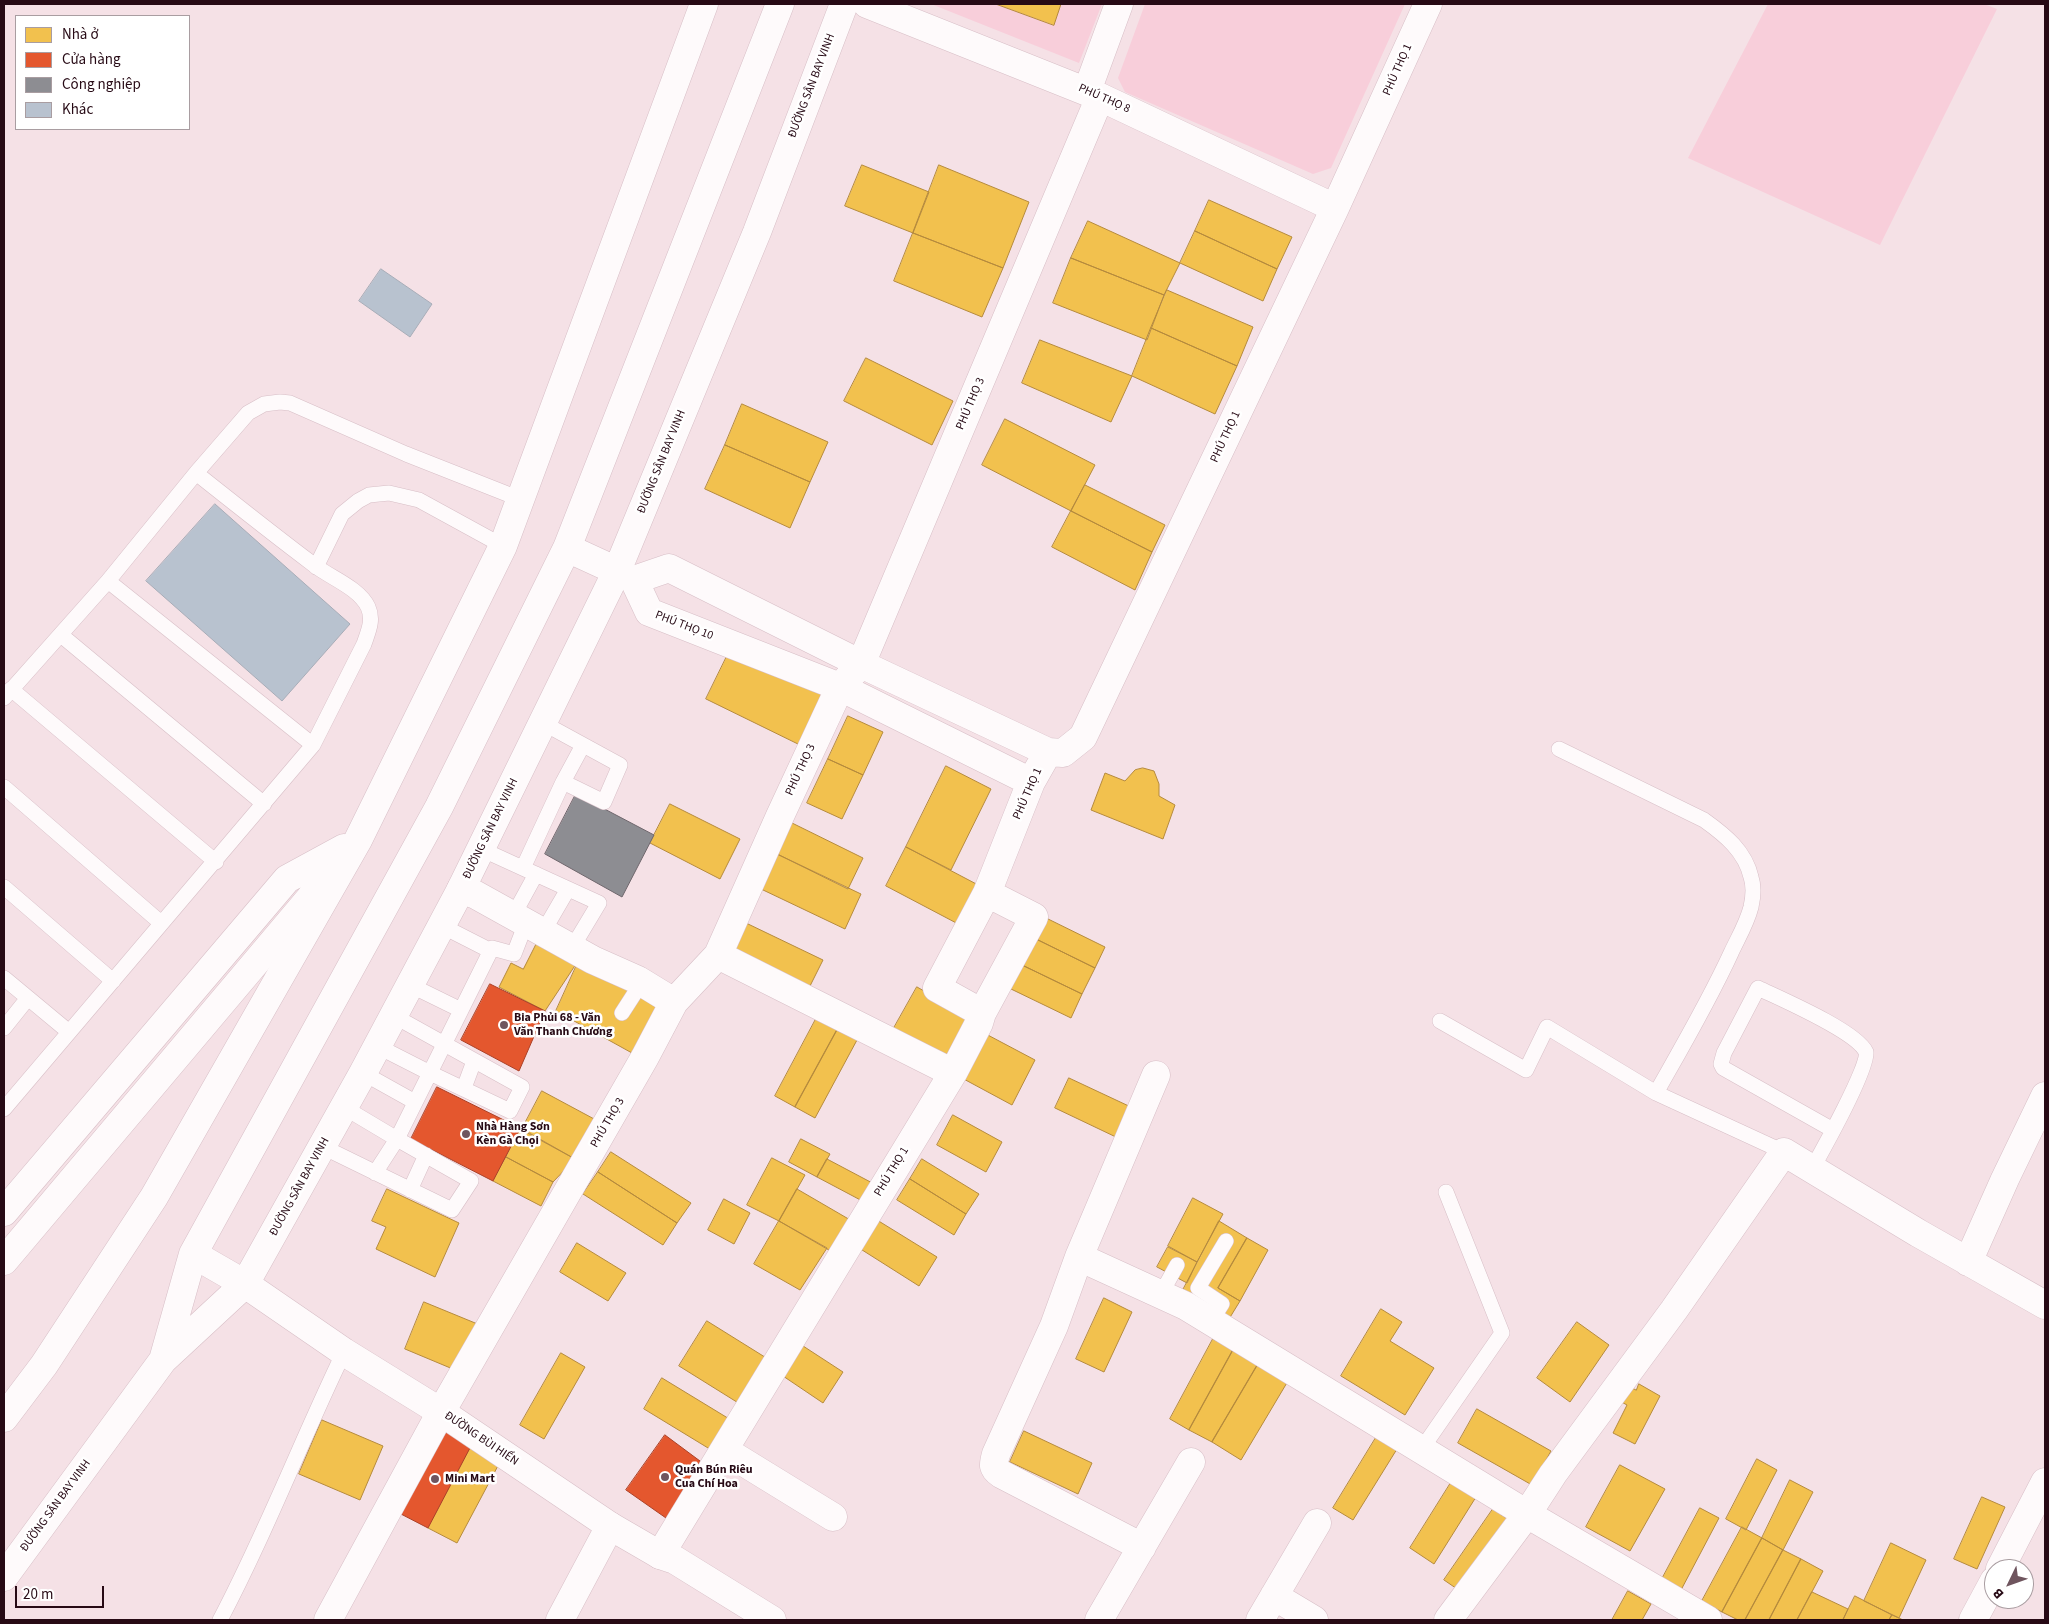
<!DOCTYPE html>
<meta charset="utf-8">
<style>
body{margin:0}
#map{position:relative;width:2049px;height:1624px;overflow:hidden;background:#f5e1e6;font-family:"Source Sans 3",sans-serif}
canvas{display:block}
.frame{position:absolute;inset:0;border:5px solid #270a15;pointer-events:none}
.legend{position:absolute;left:15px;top:15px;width:175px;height:115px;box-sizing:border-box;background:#fff;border:1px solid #a99da1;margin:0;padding:6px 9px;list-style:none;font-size:15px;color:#270a15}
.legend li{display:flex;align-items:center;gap:10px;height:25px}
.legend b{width:25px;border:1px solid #a99da1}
.north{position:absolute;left:1984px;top:1559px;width:50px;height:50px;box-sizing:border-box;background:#fff;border:1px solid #a99da1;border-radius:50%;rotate:228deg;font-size:14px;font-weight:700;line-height:20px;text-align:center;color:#270a15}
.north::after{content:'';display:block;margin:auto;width:18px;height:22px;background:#6f555e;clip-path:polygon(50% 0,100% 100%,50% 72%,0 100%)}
.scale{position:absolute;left:15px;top:1586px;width:89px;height:22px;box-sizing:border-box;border:2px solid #270a15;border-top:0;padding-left:6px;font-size:15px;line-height:18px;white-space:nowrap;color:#270a15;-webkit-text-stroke:4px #fff;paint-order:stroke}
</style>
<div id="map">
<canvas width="2049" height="1624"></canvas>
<div class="frame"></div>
<ul class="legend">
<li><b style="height:14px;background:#f2c14e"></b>Nhà ở</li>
<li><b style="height:14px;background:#e4572e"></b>Cửa hàng</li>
<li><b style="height:14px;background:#8d8d92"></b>Công nghiệp</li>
<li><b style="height:14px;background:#b8c2cf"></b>Khác</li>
</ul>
<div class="north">B</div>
<div class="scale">20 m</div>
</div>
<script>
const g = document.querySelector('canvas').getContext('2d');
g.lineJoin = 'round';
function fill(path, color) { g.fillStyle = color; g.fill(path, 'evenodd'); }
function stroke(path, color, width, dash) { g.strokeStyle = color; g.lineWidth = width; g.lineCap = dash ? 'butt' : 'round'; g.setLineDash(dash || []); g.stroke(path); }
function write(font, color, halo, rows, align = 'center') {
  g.font = font + ' "Source Sans 3",sans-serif'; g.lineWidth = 5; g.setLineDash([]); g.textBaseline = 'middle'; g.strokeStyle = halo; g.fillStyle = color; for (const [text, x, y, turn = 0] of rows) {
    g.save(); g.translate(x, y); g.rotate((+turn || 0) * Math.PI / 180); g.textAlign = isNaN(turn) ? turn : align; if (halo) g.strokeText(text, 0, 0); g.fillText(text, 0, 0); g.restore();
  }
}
fill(new Path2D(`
 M 931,4 L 1102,4 L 1079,63 Z
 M 1145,4 L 1405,4 L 1331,168 L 1313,174 L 1125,92 L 1118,78 Z
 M 1768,4 L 1984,4 L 1997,9 L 1880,245 L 1688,158 Z`), '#f8ceda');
const homes = new Path2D(`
 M 996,4 L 1061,4 L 1054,25 Z
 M 862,165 L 929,192 L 913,233 L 845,206 Z
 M 939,165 L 1029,202 L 1003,268 L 913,233 Z
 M 1209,200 L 1292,237 L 1277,269 L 1195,231 Z
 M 1088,221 L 1180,263 L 1164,295 L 1071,258 Z
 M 1195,231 L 1277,269 L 1263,301 L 1180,263 Z
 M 913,233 L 1003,268 L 982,317 L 894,281 Z
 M 1071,258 L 1164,295 L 1147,340 L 1053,303 Z
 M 1167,290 L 1253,327 L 1237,366 L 1151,328 Z
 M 1151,328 L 1237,366 L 1215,414 L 1132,376 Z
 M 1040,340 L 1132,376 L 1111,422 L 1022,383 Z
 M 866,358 L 953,401 L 932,445 L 844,401 Z
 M 742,404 L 828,442 L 810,482 L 725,445 Z
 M 1005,419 L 1095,465 L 1071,511 L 982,465 Z
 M 725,445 L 810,482 L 790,528 L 705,489 Z
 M 1085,485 L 1165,525 L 1152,552 L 1071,511 Z
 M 1071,511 L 1152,552 L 1135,590 L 1052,547 Z
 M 731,648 L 824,695 L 800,745 L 706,699 Z
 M 848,716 L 883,732 L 863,775 L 828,759 Z
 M 828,759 L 863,775 L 842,819 L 807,803 Z
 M 946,766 L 991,789 L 951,870 L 906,847 Z
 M 1143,768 L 1154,771 L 1159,784 L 1159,796 L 1175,805 L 1163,839 L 1091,810 L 1105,773 L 1125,781 L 1135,770 Z
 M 670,804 L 740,839 L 720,879 L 650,843 Z
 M 792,823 L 863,858 L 848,889 L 777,854 Z
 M 906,847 L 982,887 L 962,926 L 886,886 Z
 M 777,854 L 861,894 L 845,929 L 761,889 Z
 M 1044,917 L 1105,947 L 1095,968 L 1034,938 Z
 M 746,923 L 823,960 L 805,996 L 729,959 Z
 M 540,937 L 580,958 L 545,1011 L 499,987 L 511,963 L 523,969 Z
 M 1034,938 L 1095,968 L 1082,994 L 1022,965 Z
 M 580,958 L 659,1003 L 632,1053 L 556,1011 Z
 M 1022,965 L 1082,994 L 1071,1018 L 1011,989 Z
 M 917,987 L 975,1020 L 948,1068 L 890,1035 Z
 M 816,1019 L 837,1030 L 795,1107 L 775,1096 Z
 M 837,1030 L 857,1040 L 815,1118 L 795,1107 Z
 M 984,1033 L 1035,1060 L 1012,1105 L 960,1077 Z
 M 1069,1078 L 1133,1108 L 1118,1138 L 1055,1108 Z
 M 542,1091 L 596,1120 L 575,1159 L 522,1129 Z
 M 953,1115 L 1002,1142 L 986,1172 L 937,1145 Z
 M 520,1129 L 575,1159 L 553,1182 L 506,1157 Z
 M 801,1139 L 830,1154 L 817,1177 L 789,1162 Z
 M 611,1152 L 691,1203 L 677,1223 L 598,1172 Z
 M 506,1157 L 553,1182 L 541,1206 L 493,1181 Z
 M 772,1158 L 805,1175 L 779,1221 L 747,1205 Z
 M 827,1159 L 878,1186 L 868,1204 L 817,1177 Z
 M 922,1159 L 979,1194 L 966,1214 L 910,1179 Z
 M 598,1172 L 677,1223 L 663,1245 L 583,1194 Z
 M 910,1179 L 966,1214 L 954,1235 L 897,1200 Z
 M 387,1189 L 459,1223 L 435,1277 L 376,1249 L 386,1227 L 372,1221 Z
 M 797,1189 L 852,1221 L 834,1253 L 779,1221 Z
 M 1193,1198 L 1223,1214 L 1197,1262 L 1168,1246 Z
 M 724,1199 L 750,1213 L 734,1244 L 708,1230 Z
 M 877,1220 L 937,1257 L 919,1286 L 859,1248 Z
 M 779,1221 L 827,1248 L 800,1290 L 754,1264 Z
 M 1219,1221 L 1247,1238 L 1218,1288 L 1240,1301 L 1229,1319 L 1183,1290 Z
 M 1247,1238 L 1268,1250 L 1240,1301 L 1218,1288 Z
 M 577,1243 L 626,1273 L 608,1301 L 560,1272 Z
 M 1168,1247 L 1197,1262 L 1187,1283 L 1157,1267 Z
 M 1104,1298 L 1132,1312 L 1104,1372 L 1076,1359 Z
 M 424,1302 L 480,1325 L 460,1372 L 405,1349 Z
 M 1381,1309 L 1402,1322 L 1390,1341 L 1434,1368 L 1405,1415 L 1341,1376 Z
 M 707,1321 L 768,1359 L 740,1404 L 679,1366 Z
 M 1577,1322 L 1609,1345 L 1570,1402 L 1537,1378 Z
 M 1213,1339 L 1233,1350 L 1189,1430 L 1170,1419 Z
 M 800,1344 L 843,1372 L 823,1403 L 780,1374 Z
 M 1233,1350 L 1258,1364 L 1212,1442 L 1189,1430 Z
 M 561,1353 L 585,1367 L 544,1439 L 520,1425 Z
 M 1258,1364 L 1288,1381 L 1241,1460 L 1212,1442 Z
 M 662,1378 L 731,1420 L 713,1451 L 644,1409 Z
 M 1639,1384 L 1660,1396 L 1635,1444 L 1613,1433 L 1627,1405 L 1618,1400 L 1626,1385 L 1636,1390 Z
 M 1477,1409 L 1551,1451 L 1532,1485 L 1458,1443 Z
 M 322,1420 L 383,1446 L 360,1500 L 299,1474 Z
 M 1024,1431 L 1092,1463 L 1078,1494 L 1010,1462 Z
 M 1377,1436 L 1397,1449 L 1353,1520 L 1333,1508 Z
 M 471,1446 L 500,1462 L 457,1543 L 428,1528 Z
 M 1757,1459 L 1777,1470 L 1746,1530 L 1726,1519 Z
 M 1620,1465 L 1665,1489 L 1630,1551 L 1586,1527 Z
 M 1790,1480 L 1813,1492 L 1783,1550 L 1762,1538 Z
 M 1452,1481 L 1476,1497 L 1434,1564 L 1410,1548 Z
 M 1982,1497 L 2005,1507 L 1977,1569 L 1954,1559 Z
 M 1700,1508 L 1719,1518 L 1681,1590 L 1662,1579 Z
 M 1493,1509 L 1512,1522 L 1463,1593 L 1444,1580 Z
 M 1742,1527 L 1762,1538 L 1722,1612 L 1702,1601 Z
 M 1762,1538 L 1783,1550 L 1745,1620 L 1738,1620 L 1722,1612 Z
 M 1891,1543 L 1926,1560 L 1899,1618 L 1864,1601 Z
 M 1783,1550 L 1801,1559 L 1769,1620 L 1745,1620 Z
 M 1801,1559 L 1823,1571 L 1797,1620 L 1769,1620 Z
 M 1628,1591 L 1651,1604 L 1642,1620 L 1612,1620 Z
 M 1812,1592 L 1848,1609 L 1843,1620 L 1797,1620 Z
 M 1855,1596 L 1892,1615 L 1889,1620 L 1843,1620 Z
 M 1892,1615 L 1899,1618 L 1903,1620 L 1889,1620 Z`);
fill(homes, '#f2c14e');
stroke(homes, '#b58a3d', 1);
const shops = new Path2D(`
 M 490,984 L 545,1011 L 519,1071 L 461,1040 Z
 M 437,1087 L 522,1129 L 520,1129 L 493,1181 L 411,1139 Z
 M 443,1430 L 471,1446 L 428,1528 L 399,1513 Z
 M 665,1435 L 704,1464 L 666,1518 L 626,1490 Z`);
fill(shops, '#e4572e');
stroke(shops, '#ab4026', 1);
const industry = new Path2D(`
 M 576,794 L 654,835 L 622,897 L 545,854 Z`);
fill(industry, '#8d8d92');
stroke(industry, '#6e666c', 1);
const building = new Path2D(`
 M 381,269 L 432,304 L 410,337 L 359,301 Z
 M 215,504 L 350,624 L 282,701 L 146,581 Z`);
fill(building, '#b8c2cf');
stroke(building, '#a7acb7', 1);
const lane = new Path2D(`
 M 316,567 L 342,514 L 358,501 L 369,495 L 389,493 L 419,500 L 503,546
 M 108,581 L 313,745
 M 61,635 L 264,804
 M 11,689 L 216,862
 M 4,698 L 108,581 L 196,473 L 248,413 L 264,404 L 280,402 L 290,403 L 406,454 L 520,499
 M 1559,749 L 1704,820 C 1725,835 1745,851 1751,877 C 1754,886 1753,898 1751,907 C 1747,923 1738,938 1731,953 C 1709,1001 1682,1047 1656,1093
 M 563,782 L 583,745
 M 4,787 L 161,923
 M 481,849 L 599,903 L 572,948
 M 523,868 L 563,782 L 604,802 L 620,765 L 543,723
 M 4,887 L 113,981
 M 513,916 L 536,874
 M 442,926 L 491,951
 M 543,932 L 568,889
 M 4,978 L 69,1032
 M 410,985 L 461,1010
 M 622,1013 L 642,982
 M 1440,1021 L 1526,1070 L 1547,1027 L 1656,1093 L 1784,1152
 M 4,1028 L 28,998
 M 377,1046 L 430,1073 L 510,1111 L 522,1087 L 394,1016
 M 363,1073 L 415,1102
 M 464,1088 L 474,1061
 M 345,1108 L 397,1139 L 375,1173
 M 4,1109 L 313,745 L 364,644 C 368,632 374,620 368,607 C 359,588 331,578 314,565 C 274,535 235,504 196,473
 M 323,1147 L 452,1210 L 471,1181 L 397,1139 L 492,948 L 514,954 L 526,923
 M 1812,1169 C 1821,1153 1871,1063 1866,1052 C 1856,1031 1781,999 1758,988 L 1724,1053 L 1721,1064 L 1723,1068 L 1833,1130
 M 410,1190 L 426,1155
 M 1161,1294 L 1177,1265
 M 1211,1321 L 1222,1304 L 1198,1288 L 1226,1241
 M 1421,1450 L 1502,1333 L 1446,1192
 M 220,1620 C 266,1533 301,1441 344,1352`);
const street = new Path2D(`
 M 867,4 L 1100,97 L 1335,208
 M 1087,91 L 1119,4
 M 634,580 L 669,568 L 861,664 L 1048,752
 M 634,580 L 649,612 L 840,687 L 1031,782
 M 461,889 L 476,895 L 593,960 L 638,980 L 674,1002
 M 718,955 L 953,1073
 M 982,1013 L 1034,917 L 987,893
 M 4,1212 L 287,879 L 344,848
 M 1079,1257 L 1186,1306 L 1527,1514 L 1708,1620
 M 4,1261 L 332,872
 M 1968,1262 L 2005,1179 L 2045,1096
 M 724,1450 L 833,1517
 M 1142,1547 L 1001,1474 C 992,1468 993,1465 996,1454 L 1054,1326 L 1079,1257 L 1156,1075
 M 660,1555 L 953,1073 L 979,1023 L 982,1013 L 937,988 L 987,893 L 1031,782 L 1048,752 L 1063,753 L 1083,737 L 1335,208 L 1428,4
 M 2000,1569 L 2045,1482
 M 1274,1596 L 1314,1620
 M 328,1620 L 441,1412 L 645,1057 L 674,1002 L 718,955 L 780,816 L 840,687 L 861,664 L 1100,97
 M 560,1620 L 610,1526
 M 1099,1620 L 1191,1462
 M 1260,1620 L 1317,1523
 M 1448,1620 L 1527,1514 L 1553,1474 L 1674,1310 L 1784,1152 L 1918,1233 L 2045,1305
 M 1973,1620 L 1994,1581`);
const secondary = new Path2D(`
 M 567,548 L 617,571
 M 193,1254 L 245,1284 L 344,1352 L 441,1412 L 610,1526 L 660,1555 L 675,1560 L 772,1620
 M 163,1360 L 193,1254 L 439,807 L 567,548 L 780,4
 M 4,1418 L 44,1365 L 154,1197 L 358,840 L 503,546 L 704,4
 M 4,1577 L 163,1360 L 245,1284 L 363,1073 L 461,889 L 617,571 L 757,232 L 844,4`);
stroke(lane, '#d7bec6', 16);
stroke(street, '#d7bec6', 29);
stroke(secondary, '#d7bec6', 29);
stroke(lane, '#fefafb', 15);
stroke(street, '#fefafb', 28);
stroke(secondary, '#fefafb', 28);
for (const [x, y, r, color] of [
 [504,1025,5,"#6f555e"],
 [466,1134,5,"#6f555e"],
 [665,1477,5,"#6f555e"],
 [435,1479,5,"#6f555e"]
]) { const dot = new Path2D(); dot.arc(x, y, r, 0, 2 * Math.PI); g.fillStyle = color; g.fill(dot); stroke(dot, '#fff', 2); }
write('12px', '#270a15', '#fff', [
 ["PHÚ THỌ 1",1398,70,-66],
 ["ĐƯỜNG SÂN BAY VINH",812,86,-69],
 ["PHÚ THỌ 8",1104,99,24],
 ["PHÚ THỌ 3",971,404,-67],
 ["PHÚ THỌ 1",1226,437,-65],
 ["ĐƯỜNG SÂN BAY VINH",662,462,-68],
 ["PHÚ THỌ 10",684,626,21],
 ["PHÚ THỌ 3",801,770,-65],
 ["PHÚ THỌ 1",1028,794,-66],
 ["ĐƯỜNG SÂN BAY VINH",491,829,-64],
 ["PHÚ THỌ 3",608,1123,-60],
 ["PHÚ THỌ 1",892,1172,-59],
 ["ĐƯỜNG SÂN BAY VINH",300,1187,-61],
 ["ĐƯỜNG BÙI HIỂN",481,1439,34],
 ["ĐƯỜNG SÂN BAY VINH",56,1506,-54]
]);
write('bold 12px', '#270a15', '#fff', [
 ["Bia Phủi 68 - Văn",514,1018],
 ["Văn Thanh Chương",514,1032],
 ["Nhà Hàng Sơn",476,1127],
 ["Kèn Gà Chọi",476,1141],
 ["Quán Bún Riêu",675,1470],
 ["Cua Chí Hoa",675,1484],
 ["Mini Mart",445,1479]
], 'left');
</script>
